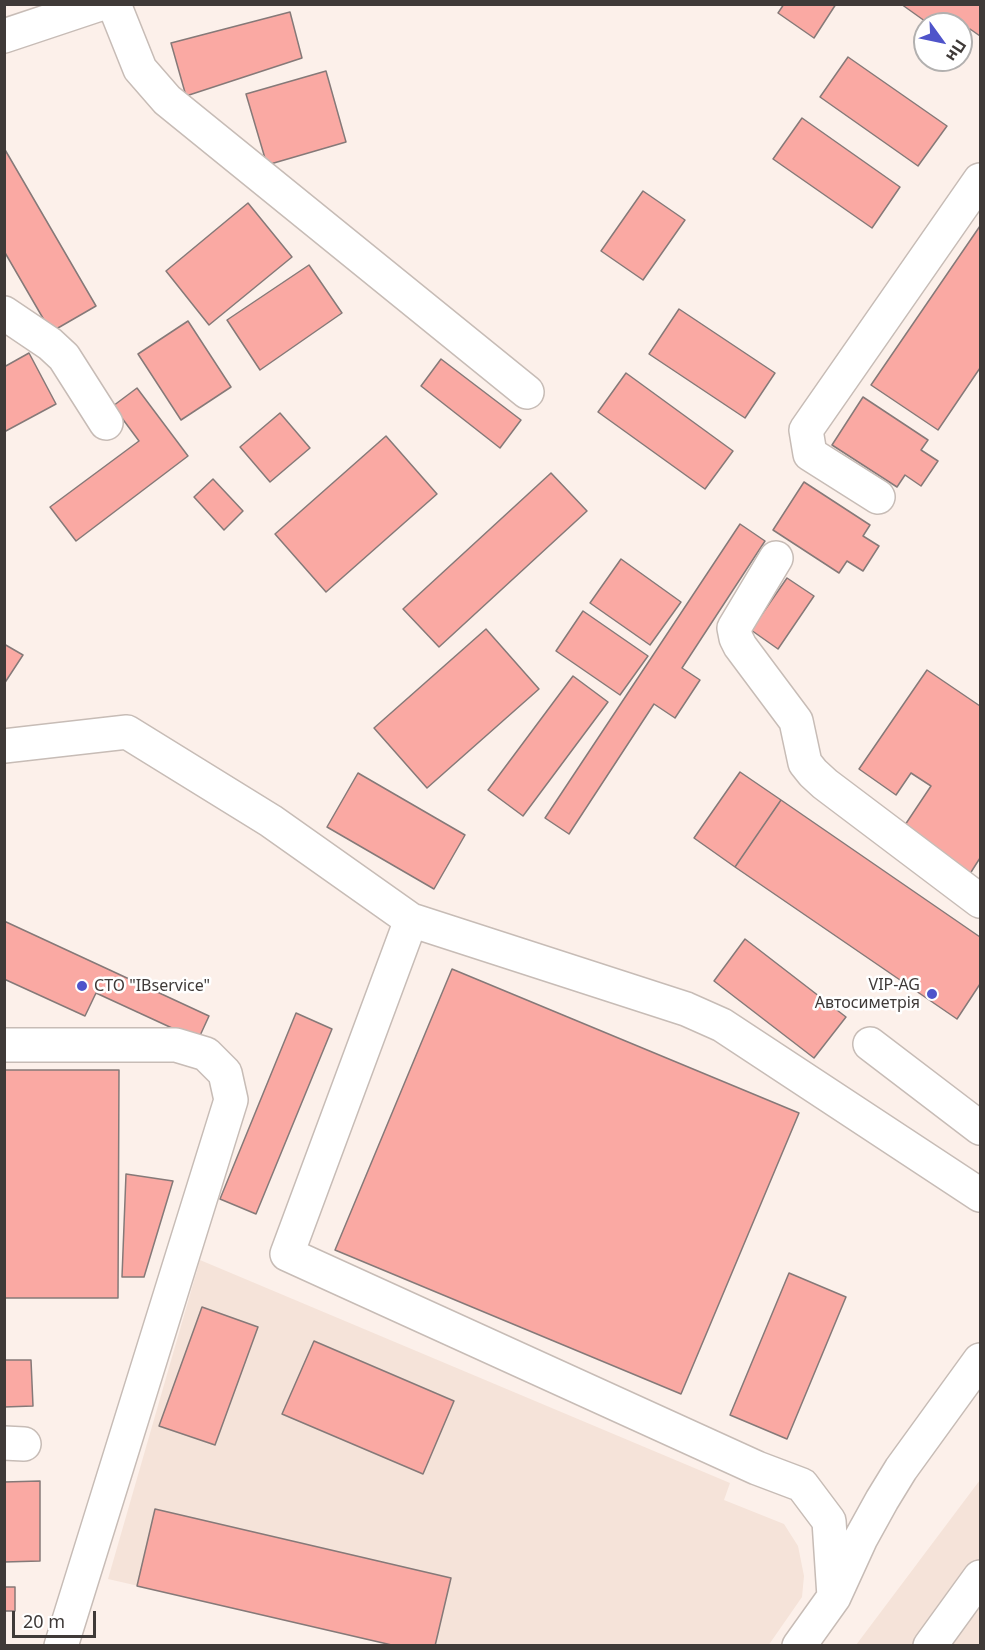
<!DOCTYPE html>
<meta charset="utf-8">
<style>
body{margin:0}
#map{position:relative;width:985px;height:1650px;overflow:hidden;background:#fcf0ea;font-family:"Noto Sans",sans-serif}
canvas{display:block}
.frame{position:absolute;inset:0;border:6px solid #3f3a38;pointer-events:none}
.north{position:absolute;left:913px;top:12px;width:60px;height:60px;box-sizing:border-box;background:#fff;border:2px solid #b2b0af;border-radius:50%;rotate:123deg;font-size:16px;font-weight:700;line-height:24px;text-align:center;color:#3f3a38}
.north::after{content:'';display:block;margin:auto;width:21px;height:27px;background:#4f54ca;clip-path:polygon(50% 0,100% 100%,50% 72%,0 100%)}
.scale{position:absolute;left:12px;top:1611px;width:84px;height:27px;box-sizing:border-box;border:3px solid #3f3a38;border-top:0;padding-left:8px;font-size:18px;line-height:21px;white-space:nowrap;color:#3f3a38;-webkit-text-stroke:4px #fff;paint-order:stroke}
</style>
<div id="map">
<canvas width="985" height="1650"></canvas>
<div class="frame"></div>
<div class="north">Пн</div>
<div class="scale">20 m</div>
</div>
<script>
const g = document.querySelector('canvas').getContext('2d');
g.lineJoin = 'round';
function fill(path, color) { g.fillStyle = color; g.fill(path, 'evenodd'); }
function stroke(path, color, width, dash) { g.strokeStyle = color; g.lineWidth = width; g.lineCap = dash ? 'butt' : 'round'; g.setLineDash(dash || []); g.stroke(path); }
function write(font, color, halo, rows, align = 'center') {
  g.font = font + ' "Noto Sans",sans-serif'; g.lineWidth = 5; g.setLineDash([]); g.textBaseline = 'middle'; g.strokeStyle = halo; g.fillStyle = color; for (const [text, x, y, turn = 0] of rows) {
    g.save(); g.translate(x, y); g.rotate((+turn || 0) * Math.PI / 180); g.textAlign = isNaN(turn) ? turn : align; if (halo) g.strokeText(text, 0, 0); g.fillText(text, 0, 0); g.restore();
  }
}
fill(new Path2D(`
 M 200,1260 L 730,1483 L 724,1500 L 784,1524 L 798,1546 L 804,1576 L 802,1597 L 768,1646 L 396,1645 L 108,1579 Z
 M 980,1480 L 980,1645 L 856,1645 Z`), '#f5e3d9');
const building = new Path2D(`
 M 784,4 L 836,4 L 814,38 L 778,13 Z
 M 901,4 L 980,4 L 980,36 L 970,29 L 961,43 L 961,24 L 929,24 Z
 M 290,12 L 302,58 L 186,96 L 171,43 Z
 M 848,57 L 947,126 L 918,166 L 820,97 Z
 M 326,71 L 346,142 L 267,165 L 246,94 Z
 M 802,118 L 900,187 L 872,228 L 773,159 Z
 M 4,148 L 96,306 L 51,332 L 4,251 Z
 M 643,191 L 685,220 L 643,280 L 601,251 Z
 M 248,203 L 292,257 L 209,325 L 166,271 Z
 M 980,226 L 980,368 L 938,430 L 871,385 Z
 M 309,265 L 342,313 L 260,370 L 227,320 Z
 M 679,309 L 775,373 L 745,418 L 649,354 Z
 M 188,321 L 231,387 L 181,420 L 138,354 Z
 M 29,353 L 56,404 L 4,432 L 4,367 Z
 M 441,359 L 521,420 L 500,448 L 421,386 Z
 M 626,373 L 733,451 L 705,489 L 598,412 Z
 M 137,388 L 188,456 L 76,541 L 50,507 L 139,441 L 113,406 Z
 M 863,397 L 928,440 L 921,450 L 938,461 L 921,486 L 905,475 L 897,487 L 832,445 Z
 M 280,413 L 310,448 L 270,482 L 240,447 Z
 M 386,436 L 437,494 L 326,592 L 275,534 Z
 M 551,473 L 587,511 L 439,647 L 403,609 Z
 M 213,479 L 243,511 L 224,530 L 194,497 Z
 M 804,482 L 870,525 L 863,536 L 879,546 L 863,571 L 847,561 L 839,573 L 773,530 Z
 M 740,524 L 765,541 L 682,668 L 700,680 L 675,718 L 654,704 L 569,834 L 545,818 Z
 M 621,559 L 681,602 L 650,645 L 590,603 Z
 M 787,578 L 814,596 L 778,649 L 751,630 Z
 M 583,611 L 648,656 L 620,695 L 556,651 Z
 M 486,629 L 539,689 L 427,788 L 374,728 Z
 M 4,644 L 23,655 L 4,684 Z
 M 927,670 L 980,706 L 980,858 L 966,880 L 899,834 L 931,786 L 911,773 L 896,795 L 859,769 Z
 M 573,676 L 608,702 L 523,816 L 488,790 Z
 M 740,772 L 781,800 L 735,867 L 694,838 Z
 M 358,773 L 465,835 L 434,889 L 327,827 Z
 M 781,800 L 980,937 L 980,984 L 957,1019 L 735,867 Z
 M 4,921 L 209,1016 L 198,1040 L 96,993 L 85,1016 L 4,979 Z
 M 745,939 L 846,1017 L 814,1058 L 714,981 Z
 M 452,969 L 799,1113 L 681,1394 L 335,1250 Z
 M 296,1013 L 332,1029 L 256,1214 L 220,1199 Z
 M 4,1070 L 119,1070 L 118,1298 L 4,1298 Z
 M 126,1174 L 173,1181 L 144,1277 L 122,1277 Z
 M 789,1273 L 846,1297 L 787,1439 L 730,1415 Z
 M 202,1307 L 258,1327 L 215,1445 L 159,1426 Z
 M 314,1341 L 454,1401 L 423,1474 L 282,1414 Z
 M 4,1360 L 31,1360 L 33,1406 L 4,1407 Z
 M 40,1481 L 40,1561 L 4,1562 L 4,1482 Z
 M 155,1509 L 451,1578 L 435,1646 L 396,1646 L 137,1586 Z
 M 4,1587 L 15,1587 L 15,1611 L 4,1611 Z`);
fill(building, '#faa9a3');
stroke(building, '#857978', 1.5);
const minor = new Path2D(`
 M 114,4 L 140,69 L 167,100 L 527,392
 M 4,36 L 100,4
 M 4,313 L 50,344 L 64,357 L 106,423
 M 878,497 L 810,454 L 806,430 L 980,180
 M 776,558 L 734,628 L 736,638 L 740,646 L 796,721 L 805,763 L 813,773 L 825,784 L 980,901
 M 4,746 L 127,732 L 271,821 L 411,920 L 686,1009 L 722,1025 L 980,1195
 M 411,920 L 287,1254 L 757,1468 L 802,1485 L 829,1521 L 834,1597
 M 870,1044 L 980,1128
 M 4,1045 L 176,1045 L 206,1054 L 225,1073 L 231,1100 L 61,1646
 M 4,1443 L 24,1444
 M 799,1646 L 834,1597 L 861,1538 L 882,1500 L 901,1469 L 980,1360
 M 930,1646 L 980,1577`);
stroke(minor, '#c7bcb6', 36);
stroke(minor, '#fff', 33);
for (const [x, y, r, color] of [
 [82,986,6,"#4f54ca"],
 [932,994,6,"#4f54ca"]
]) { const dot = new Path2D(); dot.arc(x, y, r, 0, 2 * Math.PI); g.fillStyle = color; g.fill(dot); stroke(dot, '#fff', 2); }
write('16px', '#3f3a38', '#fff', [
 ["VIP-AG",920,985],
 ["Автосиметрія",920,1003],
 ["СТО \"IBservice\"",94,986,"left"]
], 'right');
</script>
